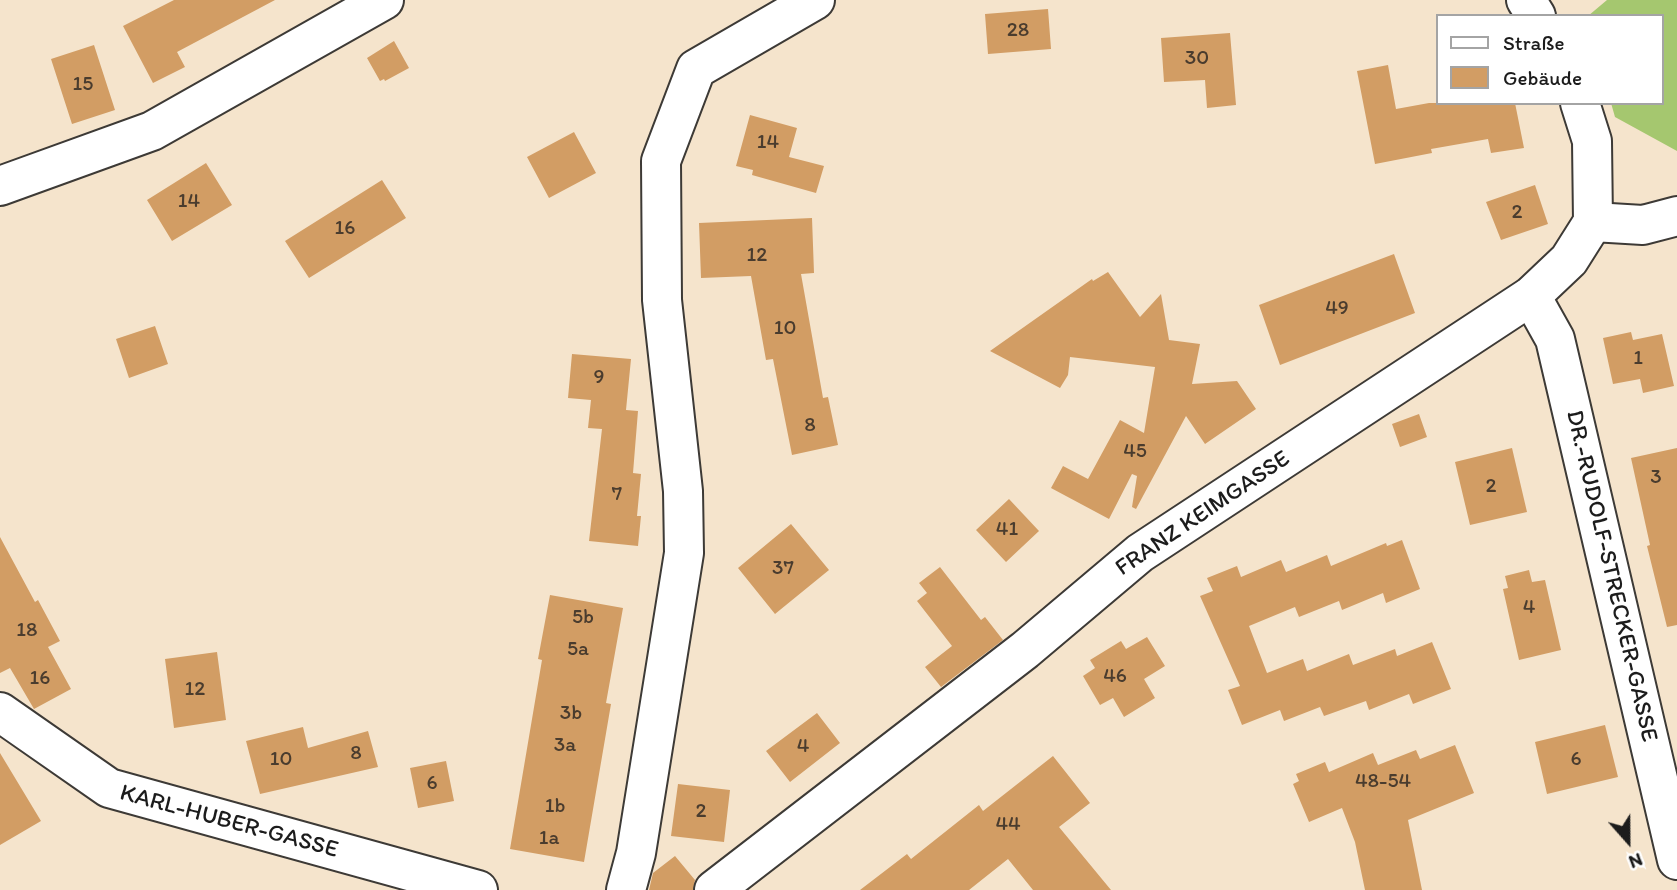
<!DOCTYPE html>
<meta charset="utf-8">
<style>
body{margin:0}
#map{position:relative;width:1677px;height:890px;overflow:hidden;background:#f5e4cc;font-family:Itim,sans-serif}
canvas{display:block}
.legend{position:absolute;left:1436px;top:14px;width:228px;height:91px;box-sizing:border-box;background:#fff;border:2px solid #a4a4a4;margin:0;padding:9px 12px;list-style:none;font-size:21px;color:#1c1c1c}
.legend li{display:flex;align-items:center;gap:14px;height:35px}
.legend b{width:35px;border:2px solid #a4a4a4}
.north{position:absolute;left:1593px;top:806px;width:70px;height:70px;-webkit-text-stroke:5px #fff;paint-order:stroke;rotate:159deg;font-size:19px;font-weight:700;line-height:28px;text-align:center;color:#1c1c1c}
.north::after{content:'';display:block;margin:auto;width:24px;height:32px;background:#1c1c1c;clip-path:polygon(50% 0,100% 100%,50% 72%,0 100%)}
</style>
<div id="map">
<canvas width="1677" height="890"></canvas>
<ul class="legend">
<li><b style="height:9px;background:#fff"></b>Straße</li>
<li><b style="height:19px;background:#d29d64"></b>Gebäude</li>
</ul>
<div class="north">N</div>
</div>
<script>
const g = document.querySelector('canvas').getContext('2d');
g.lineJoin = 'round';
function fill(path, color) { g.fillStyle = color; g.fill(path, 'evenodd'); }
function stroke(path, color, width, dash) { g.strokeStyle = color; g.lineWidth = width; g.lineCap = dash ? 'butt' : 'round'; g.setLineDash(dash || []); g.stroke(path); }
function write(font, color, halo, rows, align = 'center') {
  g.font = font + ' Itim,sans-serif'; g.lineWidth = 7; g.setLineDash([]); g.textBaseline = 'middle'; g.strokeStyle = halo; g.fillStyle = color; for (const [text, x, y, turn = 0] of rows) {
    g.save(); g.translate(x, y); g.rotate((+turn || 0) * Math.PI / 180); g.textAlign = isNaN(turn) ? turn : align; if (halo) g.strokeText(text, 0, 0); g.fillText(text, 0, 0); g.restore();
  }
}
fill(new Path2D(`
 M 1607,0 L 1677,0 L 1677,151 L 1615,117 L 1611,103 L 1661,103 L 1661,16 L 1588,16 Z`), '#a5c76f');
fill(new Path2D(`
 M 174,0 L 275,0 L 177,52 L 185,67 L 153,83 L 123,26 Z
 M 1048,9 L 1051,49 L 988,54 L 985,14 Z
 M 1230,33 L 1236,105 L 1207,108 L 1205,80 L 1164,82 L 1161,38 Z
 M 394,41 L 409,68 L 385,81 L 384,79 L 380,81 L 367,58 Z
 M 94,45 L 115,110 L 72,124 L 51,59 Z
 M 1388,65 L 1396,109 L 1429,103 L 1515,103 L 1524,148 L 1491,153 L 1488,139 L 1431,149 L 1432,153 L 1375,164 L 1357,71 Z
 M 750,115 L 797,128 L 789,157 L 824,166 L 816,193 L 752,175 L 753,170 L 736,166 Z
 M 574,132 L 596,173 L 549,198 L 527,157 Z
 M 206,163 L 232,205 L 172,241 L 147,200 Z
 M 382,180 L 406,218 L 309,278 L 285,241 Z
 M 1535,185 L 1548,224 L 1501,240 L 1486,202 Z
 M 812,218 L 814,273 L 801,274 L 823,398 L 828,397 L 838,445 L 792,455 L 773,359 L 766,360 L 751,276 L 701,278 L 699,223 Z
 M 1394,254 L 1415,313 L 1280,365 L 1259,305 Z
 M 1108,272 L 1140,317 L 1161,294 L 1169,340 L 1200,344 L 1192,384 L 1237,381 L 1256,409 L 1205,444 L 1186,416 L 1136,509 L 1132,507 L 1137,476 L 1132,474 L 1109,519 L 1051,488 L 1063,466 L 1088,479 L 1120,420 L 1144,433 L 1155,367 L 1070,357 L 1068,375 L 1060,388 L 990,351 L 1092,279 L 1093,281 Z
 M 155,326 L 168,364 L 129,378 L 116,339 Z
 M 1631,332 L 1633,340 L 1662,334 L 1674,386 L 1643,393 L 1640,379 L 1613,384 L 1603,338 Z
 M 572,354 L 631,359 L 626,410 L 638,411 L 633,473 L 641,474 L 637,516 L 641,516 L 638,546 L 589,541 L 602,429 L 588,428 L 591,400 L 568,398 Z
 M 1419,414 L 1427,437 L 1400,447 L 1392,424 Z
 M 1512,448 L 1527,512 L 1470,525 L 1455,462 Z
 M 1677,448 L 1677,625 L 1667,627 L 1647,546 L 1650,545 L 1631,458 Z
 M 1009,499 L 1039,531 L 1006,562 L 976,530 Z
 M 791,524 L 829,570 L 775,614 L 738,568 Z
 M 0,537 L 35,602 L 38,600 L 60,641 L 48,647 L 71,689 L 34,709 L 10,668 L 0,673 Z
 M 1402,540 L 1420,589 L 1386,603 L 1383,593 L 1342,610 L 1339,601 L 1299,617 L 1295,607 L 1249,626 L 1267,673 L 1303,659 L 1307,671 L 1349,654 L 1353,665 L 1395,649 L 1397,656 L 1432,642 L 1451,689 L 1413,704 L 1409,694 L 1369,710 L 1366,701 L 1324,716 L 1320,707 L 1284,721 L 1280,710 L 1242,725 L 1228,690 L 1240,686 L 1200,596 L 1213,591 L 1207,578 L 1237,566 L 1241,577 L 1281,560 L 1286,572 L 1327,555 L 1331,566 L 1386,543 L 1387,546 Z
 M 940,567 L 981,620 L 985,617 L 1003,640 L 941,687 L 925,667 L 952,646 L 917,601 L 927,593 L 919,583 Z
 M 1529,570 L 1532,582 L 1545,580 L 1561,650 L 1519,660 L 1503,589 L 1508,588 L 1505,576 Z
 M 550,595 L 623,608 L 606,703 L 611,704 L 584,862 L 510,849 L 542,660 L 538,659 Z
 M 1147,637 L 1165,666 L 1144,679 L 1155,698 L 1124,717 L 1113,698 L 1100,705 L 1083,676 L 1095,668 L 1090,660 L 1121,641 L 1126,649 Z
 M 217,652 L 226,720 L 174,728 L 165,659 Z
 M 817,713 L 840,743 L 790,782 L 766,751 Z
 M 1605,725 L 1618,777 L 1547,794 L 1535,742 Z
 M 303,727 L 308,748 L 368,731 L 378,767 L 260,794 L 246,741 Z
 M 1455,745 L 1474,793 L 1408,820 L 1422,890 L 1365,890 L 1355,842 L 1342,808 L 1309,822 L 1293,784 L 1299,781 L 1296,774 L 1325,762 L 1329,772 L 1373,753 L 1378,765 L 1416,750 L 1420,759 Z
 M 0,753 L 41,821 L 0,845 Z
 M 1053,756 L 1090,803 L 1059,827 L 1111,890 L 1033,890 L 1008,859 L 969,890 L 860,890 L 907,854 L 911,859 L 979,805 L 983,811 Z
 M 446,761 L 454,801 L 418,808 L 410,768 Z
 M 678,784 L 730,790 L 724,842 L 671,836 Z
 M 675,856 L 695,880 L 693,890 L 649,890 L 653,873 Z`), '#d29d64');
const minor = new Path2D(`
 M 0,186 L 152,131 L 384,0
 M 1593,222 L 1643,225 L 1677,216
 M 1531,296 L 1555,339 L 1677,860
 M 0,712 L 109,788 L 478,890
 M 626,890 L 636,853 L 684,553 L 683,491 L 662,300 L 661,161 L 696,69 L 815,0`);
const secondary = new Path2D(`
 M 1526,0 L 1536,16
 M 714,890 L 1025,650 L 1140,553 L 1531,296 L 1569,260 L 1593,222 L 1592,141 L 1580,103`);
stroke(minor, '#3d3a36', 42);
stroke(secondary, '#3d3a36', 42);
stroke(minor, '#fff', 38);
stroke(secondary, '#fff', 38);
write('21px', '#4a3c2e', null, [
 ["28",1018,31],
 ["30",1197,59],
 ["15",83,85],
 ["14",768,143],
 ["14",189,202],
 ["2",1517,213],
 ["16",345,229],
 ["12",757,256],
 ["49",1337,309],
 ["10",785,329],
 ["1",1638,359],
 ["9",599,378],
 ["8",810,426],
 ["45",1135,452],
 ["3",1656,478],
 ["2",1491,487],
 ["7",617,495],
 ["41",1007,530],
 ["37",783,569],
 ["4",1529,608],
 ["5b",583,618],
 ["18",27,631],
 ["5a",578,650],
 ["46",1115,677],
 ["16",40,679],
 ["12",195,690],
 ["3b",571,714],
 ["3a",565,746],
 ["4",803,747],
 ["8",356,754],
 ["10",281,760],
 ["6",1576,760],
 ["48-54",1383,782],
 ["6",432,784],
 ["1b",555,807],
 ["2",701,812],
 ["44",1008,825],
 ["1a",549,839]
]);
write('24px', '#1c1c1c', '#fff', [
 ["FRANZ KEIMGASSE",1203,514,-34],
 ["DR.-RUDOLF-STRECKER-GASSE",1611,576,77],
 ["KARL-HUBER-GASSE",229,822,15]
]);
</script>
